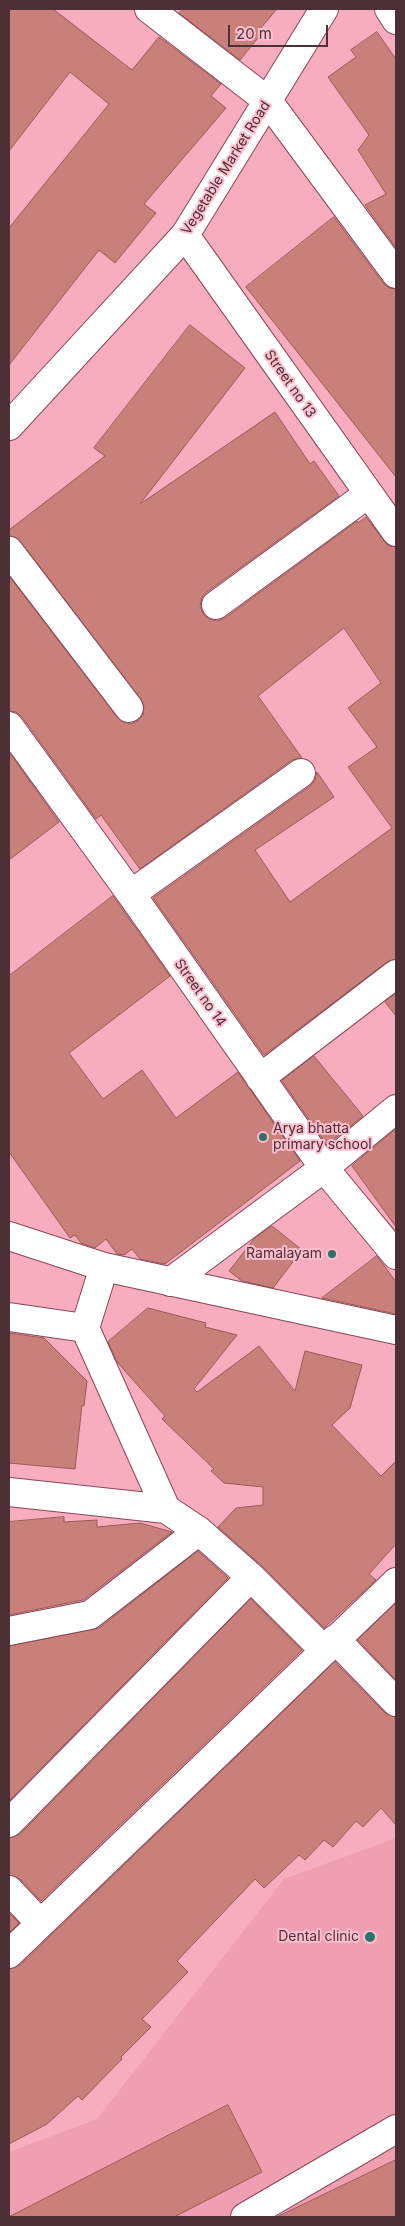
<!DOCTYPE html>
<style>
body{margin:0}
#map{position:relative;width:405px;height:2226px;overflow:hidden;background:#f8adbe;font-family:Inter,sans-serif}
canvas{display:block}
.frame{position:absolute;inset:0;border:10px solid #4d2f36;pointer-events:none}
.scale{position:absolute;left:228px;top:25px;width:100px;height:22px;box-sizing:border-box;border:2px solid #4d2f36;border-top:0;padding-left:6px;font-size:15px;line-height:18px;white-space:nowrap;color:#4d2f36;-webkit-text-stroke:4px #fcbfcd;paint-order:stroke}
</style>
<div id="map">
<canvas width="405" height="2226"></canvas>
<div class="frame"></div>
<div class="scale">20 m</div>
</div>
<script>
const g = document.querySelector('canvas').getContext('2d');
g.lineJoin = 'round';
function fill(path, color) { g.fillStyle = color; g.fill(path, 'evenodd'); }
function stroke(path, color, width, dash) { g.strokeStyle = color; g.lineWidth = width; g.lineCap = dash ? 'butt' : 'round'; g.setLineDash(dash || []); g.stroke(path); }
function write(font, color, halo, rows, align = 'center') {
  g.font = font + ' Inter,sans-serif'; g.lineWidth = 4; g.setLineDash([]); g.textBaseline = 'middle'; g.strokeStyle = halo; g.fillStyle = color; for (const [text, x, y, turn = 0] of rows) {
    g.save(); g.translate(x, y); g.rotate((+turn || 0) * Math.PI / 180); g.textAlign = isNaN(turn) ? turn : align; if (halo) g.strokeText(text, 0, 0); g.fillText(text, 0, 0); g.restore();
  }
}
fill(new Path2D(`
 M 396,1838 L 396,2217 L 9,2217 L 9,2152 L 97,2119 L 284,1879 Z`), '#f09fb1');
const building = new Path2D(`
 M 9,9 L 53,9 L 132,70 L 159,37 L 221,84 L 211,96 L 226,108 L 144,204 L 156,213 L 115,263 L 99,250 L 9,365 L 9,228 L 109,104 L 70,72 L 9,151 Z
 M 183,9 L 277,9 L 260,29 L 263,32 L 240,60 L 179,13 Z
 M 377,32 L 396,59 L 396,248 L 365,205 L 386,194 L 358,150 L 369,135 L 328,77 L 356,57 L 351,50 Z
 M 334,217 L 383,283 L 389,288 L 396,289 L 396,477 L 246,287 Z
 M 190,325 L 245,368 L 140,504 L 275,412 L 310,464 L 314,461 L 339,496 L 207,592 L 202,598 L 200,606 L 204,615 L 209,619 L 217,621 L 225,618 L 357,521 L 358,523 L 366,517 L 384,541 L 389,546 L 396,547 L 396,959 L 387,962 L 264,1055 L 153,898 L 310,786 L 315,780 L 317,772 L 334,797 L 255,850 L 290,902 L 392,828 L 348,767 L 377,747 L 348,708 L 381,683 L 344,628 L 258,696 L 302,758 L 292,760 L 140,869 L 101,815 L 96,819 L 22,717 L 16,712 L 9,711 L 9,576 L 117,717 L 123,722 L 131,724 L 138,721 L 143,714 L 144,706 L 141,699 L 21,542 L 15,537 L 9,536 L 9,530 L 105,456 L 94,448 Z
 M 9,752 L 59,822 L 9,860 Z
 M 113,896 L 170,976 L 69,1053 L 103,1099 L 142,1070 L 176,1118 L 238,1072 L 300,1161 L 165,1264 L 140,1259 L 132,1249 L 124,1255 L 117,1254 L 106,1239 L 95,1248 L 81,1243 L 75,1235 L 70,1238 L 9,1152 L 9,976 Z
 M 396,993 L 396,1016 L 385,1002 Z
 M 314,1056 L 363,1116 L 327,1145 L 282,1081 Z
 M 396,1129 L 396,1227 L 352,1166 Z
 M 272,1226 L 302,1250 L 273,1288 L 242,1281 L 229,1271 L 254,1239 Z
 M 377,1256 L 396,1282 L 396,1314 L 322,1298 Z
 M 148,1308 L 206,1323 L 205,1327 L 237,1335 L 194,1389 L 197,1392 L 259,1346 L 295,1391 L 305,1351 L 362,1365 L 350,1408 L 332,1425 L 381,1476 L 396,1461 L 396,1544 L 369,1574 L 376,1580 L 324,1628 L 262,1566 L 218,1527 L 236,1508 L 263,1505 L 263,1487 L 224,1483 L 211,1471 L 214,1469 L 162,1419 L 165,1416 L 117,1362 L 108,1342 Z
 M 9,1333 L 44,1338 L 87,1381 L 84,1406 L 82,1405 L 75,1469 L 9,1463 Z
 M 64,1517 L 64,1522 L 97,1520 L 97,1527 L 140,1523 L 172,1532 L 83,1600 L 9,1615 L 9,1522 Z
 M 198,1551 L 228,1578 L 9,1801 L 9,1646 L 99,1628 Z
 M 251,1599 L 302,1650 L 41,1901 L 20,1879 L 9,1875 L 9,1838 L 20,1834 Z
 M 396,1603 L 396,1680 L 358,1640 Z
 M 335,1662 L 385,1713 L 396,1717 L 396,1825 L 381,1808 L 363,1827 L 356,1821 L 333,1847 L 324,1840 L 305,1860 L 299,1855 L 264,1888 L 255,1879 L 177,1961 L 188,1972 L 142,2019 L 151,2027 L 121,2057 L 122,2059 L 82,2100 L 78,2096 L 47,2124 L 9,2144 L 9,1969 L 20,1965 Z
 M 9,1913 L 19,1923 L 9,1933 Z
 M 228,2105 L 262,2172 L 174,2217 L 9,2217 Z
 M 396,2160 L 396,2217 L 277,2217 Z`);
fill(building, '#c9807b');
stroke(building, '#9c5954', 1);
const minor = new Path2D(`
 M 149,9 L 268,101 L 396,274
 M 389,9 L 396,20
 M 185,235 L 396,532
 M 9,426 L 185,235 L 324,9
 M 9,551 L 129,708
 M 216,605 L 368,494
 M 9,726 L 131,894 L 324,1168 L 396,1255
 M 131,894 L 301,773
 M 260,1078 L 396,974
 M 9,1236 L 104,1267 L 396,1330
 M 170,1282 L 324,1168 L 396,1109
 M 9,1317 L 85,1328 L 166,1509 L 199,1531 L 251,1577 L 324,1650
 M 85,1328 L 104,1267
 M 9,1492 L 166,1509
 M 9,1631 L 90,1615 L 199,1531
 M 335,1639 L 396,1702
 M 9,1823 L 251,1577
 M 9,1890 L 40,1923
 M 9,1954 L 396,1582
 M 245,2217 L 396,2129`);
stroke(minor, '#874758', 30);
stroke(minor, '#fff', 28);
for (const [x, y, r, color] of [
 [263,1137,5,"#2b726a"],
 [332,1254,5,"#2b726a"],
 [370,1937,6,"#2b726a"]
]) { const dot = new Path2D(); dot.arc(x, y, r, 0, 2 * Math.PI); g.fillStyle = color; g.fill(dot); stroke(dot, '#fcbfcd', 2); }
write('14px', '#4d2f36', '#fcbfcd', [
 ["Vegetable Market Road",226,168,-58],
 ["Street no 13",290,384,55],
 ["Street no 14",200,993,55]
]);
write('14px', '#4d2f36', '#fcbfcd', [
 ["Arya bhatta",273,1129,"left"],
 ["primary school",273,1145,"left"],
 ["Ramalayam",322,1254],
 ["Dental clinic",359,1937]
], 'right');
</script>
